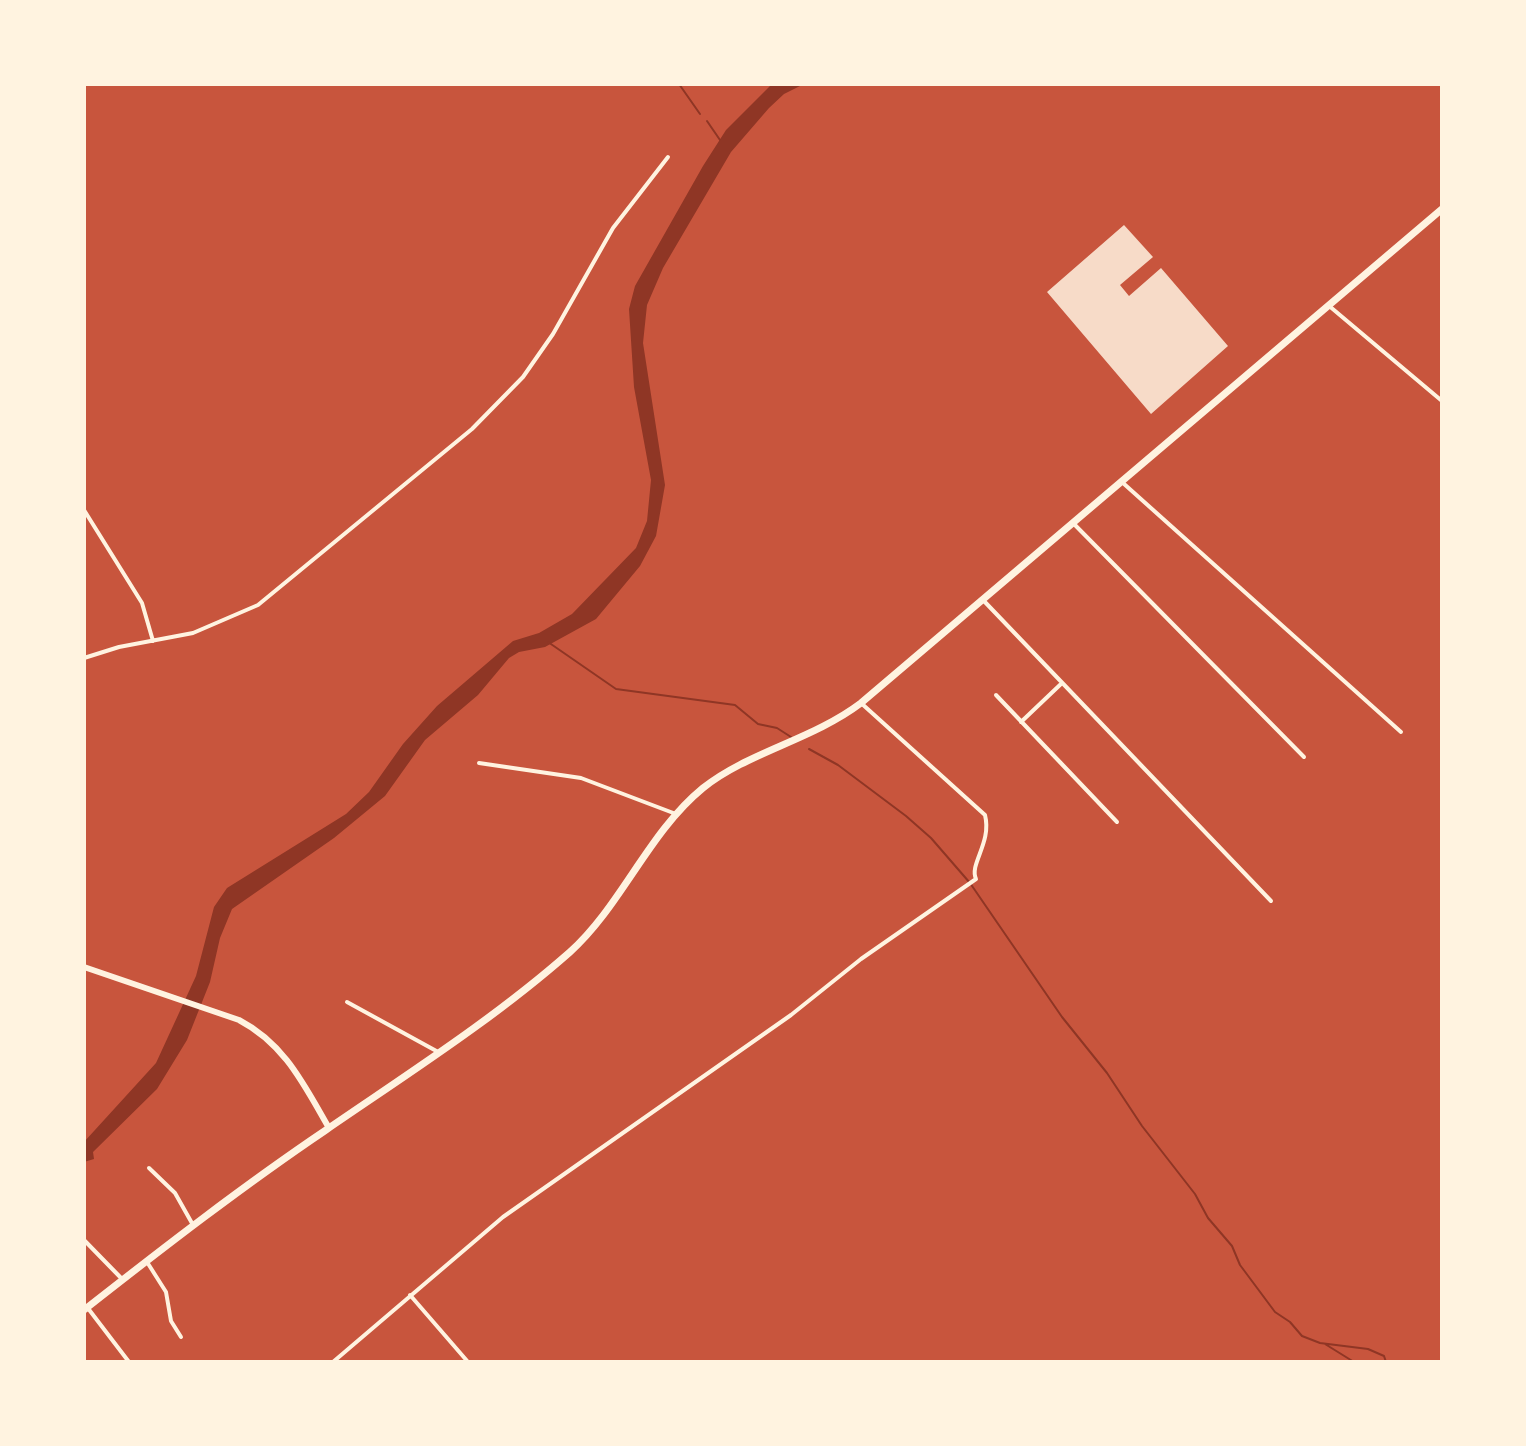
<!DOCTYPE html>
<style>
body{margin:0}
#map{position:relative;width:1526px;height:1446px;overflow:hidden;background:#c8553d;font-family:Jost,sans-serif}
canvas{display:block}
.frame{position:absolute;inset:0;border:86px solid #fff3e0;pointer-events:none}
</style>
<div id="map">
<canvas width="1526" height="1446"></canvas>
<div class="frame"></div>
</div>
<script>
const g = document.querySelector('canvas').getContext('2d');
g.lineJoin = 'round';
function fill(path, color) { g.fillStyle = color; g.fill(path, 'evenodd'); }
function stroke(path, color, width, dash) { g.strokeStyle = color; g.lineWidth = width; g.lineCap = dash ? 'butt' : 'round'; g.setLineDash(dash || []); g.stroke(path); }
fill(new Path2D(`
 M 772,84 L 804,84 L 784,94 L 769,108 L 731,152 L 663,268 L 647,305 L 643,343 L 665,485 L 656,536 L 640,566 L 596,619 L 545,647 L 519,652 L 509,658 L 478,695 L 425,740 L 385,796 L 334,838 L 232,909 L 220,938 L 210,982 L 187,1040 L 157,1089 L 93,1152 L 94,1159 L 84,1162 L 84,1142 L 156,1063 L 196,976 L 214,907 L 227,888 L 346,814 L 369,792 L 403,744 L 437,706 L 513,641 L 539,633 L 572,614 L 636,548 L 647,521 L 651,480 L 634,387 L 629,309 L 635,286 L 703,166 L 726,130 Z`), '#8f3625');
stroke(new Path2D(`
 M 679,84 L 700,114
 M 707,121 L 720,140
 M 548,642 L 616,689 L 735,705 L 758,724 L 777,728 L 791,737
 M 809,749 L 838,765 L 906,816 L 931,838 L 970,883 L 1062,1017 L 1107,1073 L 1142,1126 L 1195,1194 L 1208,1218 L 1232,1246 L 1240,1265 L 1275,1312 L 1290,1322 L 1302,1336 L 1320,1343 L 1368,1349 L 1384,1356 L 1386,1362
 M 1325,1344 L 1354,1362`), '#8f3625', 2);
fill(new Path2D(`
 M 1124,225 L 1153,257 L 1120,285 L 1129,296 L 1161,268 L 1228,346 L 1151,414 L 1047,292 Z`), '#f7dbc8');
stroke(new Path2D(`
 M 1328,305 L 1442,401
 M 1123,483 L 1401,732
 M 84,510 L 142,603 L 153,641
 M 1073,523 L 1304,757
 M 983,600 L 1271,901
 M 84,658 L 119,647 L 193,633 L 258,605 L 472,429 L 523,377 L 553,334 L 613,228 L 668,157
 M 996,695 L 1117,822
 M 1021,722 L 1062,683
 M 479,763 L 581,778 L 676,814
 M 347,1002 L 440,1053
 M 149,1168 L 175,1193 L 193,1225
 M 84,1240 L 123,1280
 M 147,1262 L 166,1292 L 171,1321 L 181,1337
 M 410,1295 L 468,1362
 M 87,1307 L 129,1362
 M 333,1362 L 503,1217 L 791,1015 L 861,959 L 976,879 C 969,864 992,843 985,815 L 861,703`), '#fff3e0', 4);
stroke(new Path2D(`
 M 84,967 L 239,1020 C 285,1044 304,1085 329,1128`), '#fff3e0', 6);
stroke(new Path2D(`
 M 84,1310 C 163,1248 243,1186 326,1130 C 409,1073 494,1019 570,952 C 622,905 648,833 703,788 C 748,752 812,740 861,703 L 1442,209`), '#fff3e0', 7);
</script>
